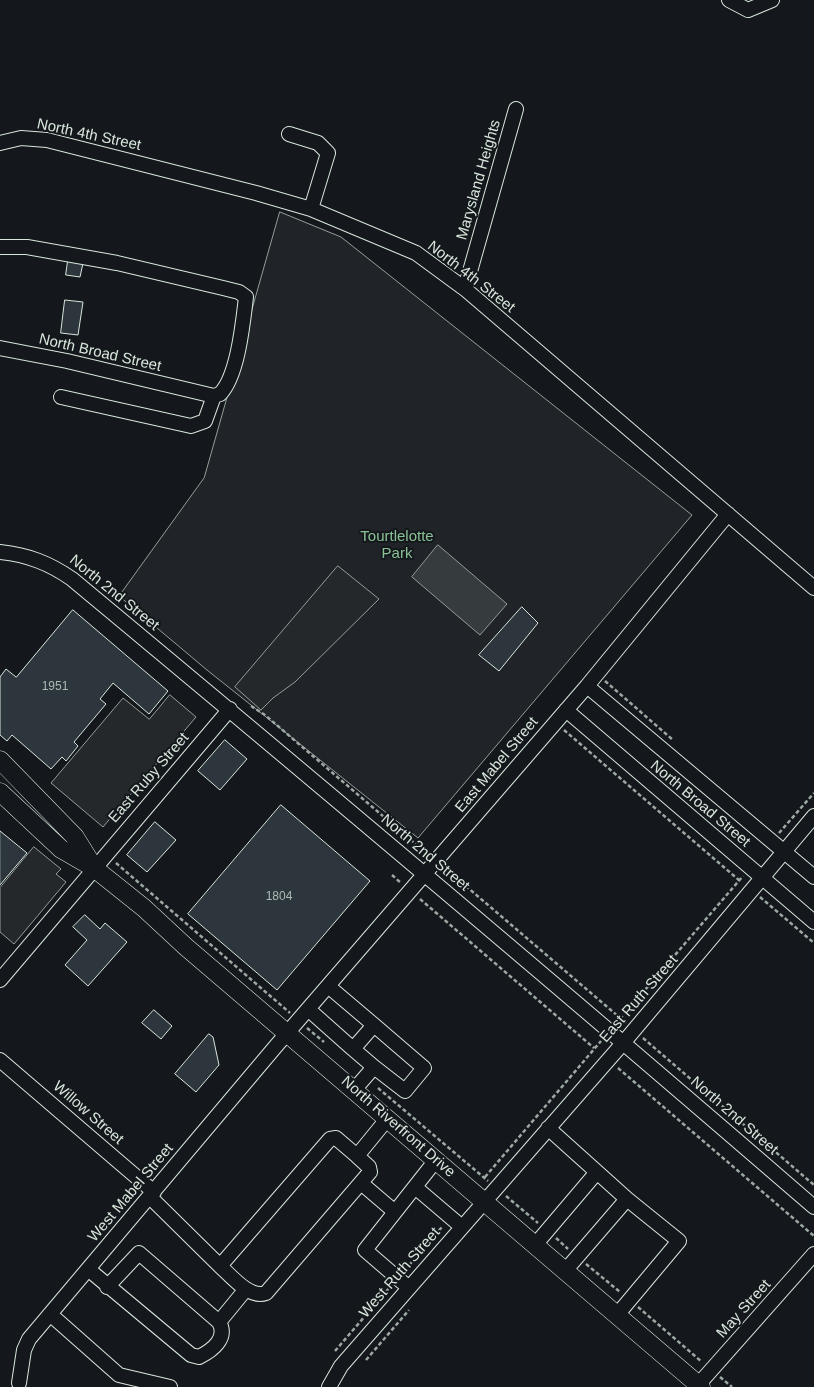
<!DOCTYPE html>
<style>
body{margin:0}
canvas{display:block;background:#14181c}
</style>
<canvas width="814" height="1387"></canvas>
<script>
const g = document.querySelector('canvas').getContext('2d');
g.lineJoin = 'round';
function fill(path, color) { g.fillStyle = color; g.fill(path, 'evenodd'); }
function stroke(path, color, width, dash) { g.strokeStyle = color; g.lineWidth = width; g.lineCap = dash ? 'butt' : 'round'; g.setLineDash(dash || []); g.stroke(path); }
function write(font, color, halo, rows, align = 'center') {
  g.font = font + ' Arial,sans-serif'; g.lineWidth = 4; g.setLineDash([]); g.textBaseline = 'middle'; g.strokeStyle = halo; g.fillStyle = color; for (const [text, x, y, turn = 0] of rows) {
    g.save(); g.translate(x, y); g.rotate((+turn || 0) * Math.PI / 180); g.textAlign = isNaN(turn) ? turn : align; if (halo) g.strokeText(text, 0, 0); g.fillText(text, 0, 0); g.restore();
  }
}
const green = new Path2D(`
 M 280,212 L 341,237 L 692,515 L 418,838 L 207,670 L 119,596 L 204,478 Z`);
fill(green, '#202428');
stroke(green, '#939e99', 1);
const parking = new Path2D(`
 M 338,566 L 379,599 L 295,682 L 273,698 L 261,710 L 235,687 Z
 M 170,695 L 196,717 L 103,827 L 51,783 L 123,698 L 149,719 Z
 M 34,847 L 61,869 L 56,874 L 66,882 L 14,944 L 0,932 L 0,888 Z`);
fill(parking, '#24282b');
stroke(parking, '#939e99', 1);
const water = new Path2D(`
 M 438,545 L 507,604 L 480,635 L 412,577 Z`);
fill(water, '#363b3e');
stroke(water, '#939e99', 1);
const building = new Path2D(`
 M 68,261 L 83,263 L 80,277 L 66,275 Z
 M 65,300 L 83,302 L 78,335 L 61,333 Z
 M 522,607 L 538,623 L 499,671 L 479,655 Z
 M 73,610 L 168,691 L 149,714 L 113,683 L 100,699 L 106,704 L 74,742 L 78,746 L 66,761 L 62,757 L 51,769 L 12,735 L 7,741 L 0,735 L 0,677 L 6,669 L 16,677 Z
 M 225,740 L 247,759 L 220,790 L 198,771 Z
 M 281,805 L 370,881 L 277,990 L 188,914 Z
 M 155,822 L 176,840 L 147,872 L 127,855 Z
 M 0,831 L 27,853 L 0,885 Z
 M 85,915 L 100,929 L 105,923 L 127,942 L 88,986 L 65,965 L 87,940 L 73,927 Z
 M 154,1010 L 172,1026 L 161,1039 L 142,1023 Z
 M 209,1034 L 213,1037 L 219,1065 L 196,1092 L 175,1074 Z`);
fill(building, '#2c363c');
stroke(building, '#d8e6dc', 1);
const minor = new Path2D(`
 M 729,0 L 748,10 L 772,0
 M 289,134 L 318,143 L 328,153 L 311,209
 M 0,143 L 21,138 L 47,140 L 256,193 L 311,209 L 416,253 L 465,289 L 814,588
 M 0,247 L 27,247 L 117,263 L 223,288 L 239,292 L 246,297 C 243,322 238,376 220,394 L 214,396 L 67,361 L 0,348
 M 465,289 L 516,109
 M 61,397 L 191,426 L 205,421 L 214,396
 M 0,552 C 28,555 49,563 72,579 C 321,786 569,995 814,1207
 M 587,686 L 814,877
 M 566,710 L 814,922
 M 0,980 L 230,709
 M 328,986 L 374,1025
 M 308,1009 L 353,1049
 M 0,1060 L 154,1192
 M 354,1090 L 374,1067 L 353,1049 L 374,1025 L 424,1068 L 405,1091 L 374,1067
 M 548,1128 L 627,1199
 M 357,1156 L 369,1167 L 370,1172 L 266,1293 C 250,1299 232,1277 220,1266 L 330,1139 L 336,1138 L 357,1156 L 388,1118
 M 361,1183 L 395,1212
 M 415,1187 L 462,1227
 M 150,1197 L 220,1266
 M 535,1245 L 597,1172
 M 88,1269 L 191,1355 L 199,1357 C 213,1350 228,1338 219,1322 L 139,1253 L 107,1287
 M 565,1271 L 627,1199 L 679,1241 L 617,1315
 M 409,1288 L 365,1250 L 436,1160
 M 50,1314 L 119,1375 L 170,1387
 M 219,1322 L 246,1289
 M 19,1383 L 24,1350 L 29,1339 L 276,1046 L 587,686 L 728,514
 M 698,1385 L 814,1254
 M 329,1387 L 341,1366 L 624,1042 L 814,816`);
const major = new Path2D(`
 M 0,760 L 75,837 L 93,866
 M 0,792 L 61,849 L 94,868 L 144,908 L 186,947 L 701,1387`);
stroke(minor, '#d8e6dc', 16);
stroke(major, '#d8e6dc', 19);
stroke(new Path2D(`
 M 605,681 L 673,740
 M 251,706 L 265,715 L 426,853
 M 564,730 L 740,881
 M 779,833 L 814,793
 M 116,863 L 290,1013
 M 446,869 L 626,1023
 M 392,875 L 401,883
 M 760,897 L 814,943
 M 420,899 L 594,1048
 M 620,1019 L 743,876
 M 307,1028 L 324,1042
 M 643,1038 L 814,1185
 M 618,1068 L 814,1236
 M 378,1088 L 488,1181
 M 485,1177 L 601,1041
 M 506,1196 L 538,1223
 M 556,1238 L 568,1249
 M 586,1264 L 620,1292
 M 405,1270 L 442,1227
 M 638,1307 L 702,1362
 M 335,1351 L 390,1287
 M 366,1360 L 409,1310
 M 720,1377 L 732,1387`), '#9da8a2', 2.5, [4, 2.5]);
stroke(minor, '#14181c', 14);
stroke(major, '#14181c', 18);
write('12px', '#adbab4', null, [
 ["1951",55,687],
 ["1804",279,897]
]);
write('15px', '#d8e6dc', '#14181c', [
 ["North 4th Street",89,135,12],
 ["Marysland Heights",479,180,-74],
 ["North 4th Street",471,277,38],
 ["North Broad Street",100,353,13],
 ["North 2nd Street",114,593,39],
 ["East Mabel Street",497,765,-50],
 ["East Ruby Street",149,778,-49],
 ["North Broad Street",700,804,40],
 ["North 2nd Street",425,853,40],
 ["East Ruth Street",639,999,-49],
 ["Willow Street",88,1113,41],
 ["North 2nd Street",734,1116,41],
 ["North Riverfront Drive",398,1127,41],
 ["West Mabel Street",131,1193,-50],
 ["West Ruth Street",400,1273,-49],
 ["May Street",744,1309,-48]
]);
write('15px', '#8ac095', '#14181c', [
 ["Tourtlelotte",397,537],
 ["Park",397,554]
]);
</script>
